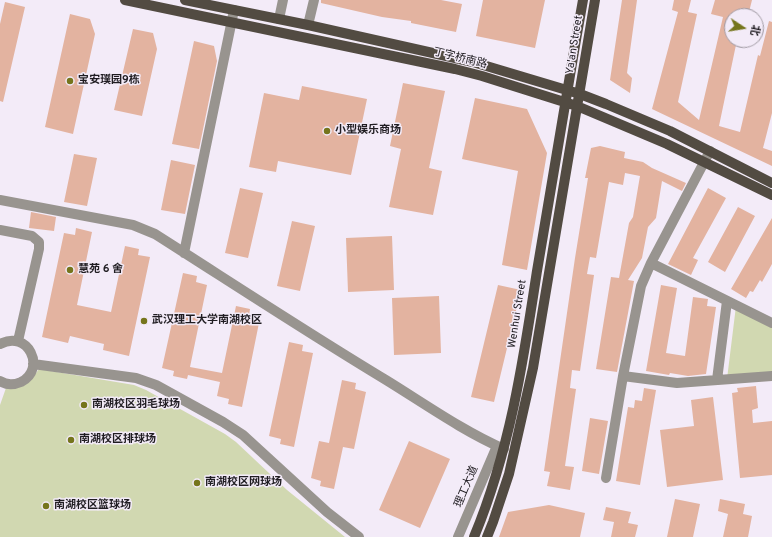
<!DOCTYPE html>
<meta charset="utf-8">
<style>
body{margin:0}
#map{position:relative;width:772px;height:537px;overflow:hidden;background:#f3ebf8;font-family:Overpass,"Noto Sans SC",sans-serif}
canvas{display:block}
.north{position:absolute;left:724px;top:8px;width:40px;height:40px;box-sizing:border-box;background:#f3ebf8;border:1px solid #9f99a2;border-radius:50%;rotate:102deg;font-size:11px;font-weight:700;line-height:16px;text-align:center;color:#201d22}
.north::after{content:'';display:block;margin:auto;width:14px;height:18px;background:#75751c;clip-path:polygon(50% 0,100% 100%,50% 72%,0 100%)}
</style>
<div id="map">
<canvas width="772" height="537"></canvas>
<div class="north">北</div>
</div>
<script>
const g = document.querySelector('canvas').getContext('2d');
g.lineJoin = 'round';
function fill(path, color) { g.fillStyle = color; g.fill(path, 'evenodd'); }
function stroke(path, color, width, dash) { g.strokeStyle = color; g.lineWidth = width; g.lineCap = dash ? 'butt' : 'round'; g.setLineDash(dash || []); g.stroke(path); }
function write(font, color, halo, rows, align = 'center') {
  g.font = font + ' Overpass,"Noto Sans SC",sans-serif'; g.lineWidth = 3; g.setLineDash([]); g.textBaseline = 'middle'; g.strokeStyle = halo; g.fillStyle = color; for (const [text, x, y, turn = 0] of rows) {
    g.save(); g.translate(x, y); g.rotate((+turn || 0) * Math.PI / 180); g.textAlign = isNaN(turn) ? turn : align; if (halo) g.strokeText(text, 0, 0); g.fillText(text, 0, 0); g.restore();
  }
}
fill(new Path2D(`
 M 736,306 L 772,323 L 772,376 L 727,379 Z
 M 39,369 L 134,385 L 146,390 L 225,434 L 236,442 L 287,490 L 345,537 L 0,537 L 0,405 L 6,388 L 30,381 Z`), '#d1d8b1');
fill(new Path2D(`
 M 321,0 L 441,0 L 462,4 L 456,32 L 411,23 L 411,21 L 382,17 L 321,3 Z
 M 483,0 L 545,0 L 535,48 L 476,36 Z
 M 622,0 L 637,0 L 627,73 L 632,78 L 630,93 L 610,80 Z
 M 674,0 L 691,0 L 688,12 L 697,14 L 678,102 L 699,120 L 723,17 L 711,14 L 715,0 L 752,0 L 748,16 L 732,16 L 732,40 L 737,40 L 719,126 L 740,132 L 758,55 L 760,56 L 769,21 L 772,22 L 772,113 L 763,148 L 772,151 L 772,166 L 652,109 L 678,12 L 672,10 Z
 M 5,2 L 25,7 L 3,102 L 0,101 L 0,24 Z
 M 70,14 L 90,19 L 95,34 L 73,134 L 45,127 Z
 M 133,29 L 153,33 L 157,49 L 142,116 L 114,110 Z
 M 194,41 L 214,46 L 217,61 L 199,149 L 172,144 Z
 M 403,83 L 445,91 L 429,168 L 442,171 L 433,215 L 389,207 L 401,149 L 390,146 Z
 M 302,86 L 367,99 L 351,175 L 278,161 L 276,172 L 249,167 L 264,93 L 299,100 Z
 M 475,98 L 527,109 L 547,153 L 527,270 L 502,265 L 518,171 L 462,159 Z
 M 600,146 L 625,152 L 624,158 L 643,162 L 652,168 L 686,183 L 682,191 L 662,181 L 656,218 L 648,227 L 642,258 L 628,280 L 634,281 L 617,372 L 596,369 L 611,277 L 619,278 L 629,223 L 633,217 L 640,176 L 625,173 L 623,185 L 609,182 L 596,258 L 590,257 L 587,274 L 594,275 L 580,371 L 572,370 L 570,388 L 576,389 L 565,466 L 574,467 L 570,490 L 547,486 L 550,472 L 544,471 L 575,258 L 588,178 L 585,178 L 591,148 Z
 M 74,154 L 97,158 L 87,206 L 64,202 Z
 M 171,160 L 195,165 L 185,214 L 161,210 Z
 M 240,188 L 263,193 L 248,258 L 225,253 Z
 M 708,188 L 726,198 L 693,258 L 698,260 L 691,275 L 668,264 Z
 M 738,207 L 755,216 L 725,272 L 708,262 Z
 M 31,212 L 56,217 L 54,231 L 29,228 Z
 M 772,218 L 772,264 L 762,282 L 760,280 L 753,292 L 750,291 L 746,298 L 731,289 Z
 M 292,221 L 315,226 L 300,291 L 277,286 Z
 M 76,228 L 92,232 L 77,305 L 111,312 L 125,246 L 139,249 L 138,255 L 150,257 L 129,356 L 103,350 L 104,344 L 70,336 L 68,343 L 42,337 L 64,233 L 75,235 Z
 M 392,236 L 394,290 L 348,292 L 346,238 Z
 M 183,273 L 197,276 L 196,282 L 207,285 L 190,367 L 222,373 L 236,306 L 250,309 L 249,315 L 260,318 L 242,407 L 228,404 L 229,399 L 217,396 L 220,382 L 188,375 L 187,379 L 173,376 L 174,371 L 162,368 Z
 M 498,285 L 521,290 L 494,402 L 471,397 Z
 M 661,285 L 677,288 L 666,353 L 685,356 L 693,297 L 708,299 L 707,306 L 716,307 L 706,374 L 688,376 L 670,373 L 669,375 L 646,371 Z
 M 439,296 L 441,353 L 394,355 L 392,298 Z
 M 289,342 L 303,345 L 302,351 L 313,353 L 294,447 L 280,444 L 281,439 L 269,436 Z
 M 342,380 L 356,383 L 355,389 L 366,392 L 354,449 L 343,447 L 334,489 L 320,486 L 321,481 L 311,478 L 319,441 L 329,443 Z
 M 756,386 L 758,408 L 752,410 L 753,423 L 772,421 L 772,475 L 740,478 L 732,393 L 738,392 L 737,388 Z
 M 644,388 L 656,390 L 640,485 L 616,481 L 628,407 L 634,408 L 635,400 L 642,401 Z
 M 713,397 L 723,480 L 667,487 L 660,430 L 694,426 L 691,400 Z
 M 590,418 L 608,421 L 599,474 L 582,471 Z
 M 409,441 L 450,459 L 420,528 L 379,510 Z
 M 675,499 L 700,504 L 693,537 L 667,537 Z
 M 720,499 L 745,504 L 743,514 L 752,516 L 748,537 L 723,537 L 728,514 L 718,511 Z
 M 549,505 L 585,513 L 580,537 L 499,537 L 508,512 Z
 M 606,507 L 631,512 L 628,523 L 638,525 L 635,537 L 611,537 L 614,522 L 603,520 Z`), '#e3b3a0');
stroke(new Path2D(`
 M 279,19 L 283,0
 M 308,25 L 314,0
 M 0,200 L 133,225 L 155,234 C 232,283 308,333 386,380 C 425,404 463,431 504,449
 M 0,230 L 32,236 L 39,242 L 39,249 L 18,341
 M 184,253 L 234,10
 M 651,263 L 772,323
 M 0,344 C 28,329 47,369 21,382 C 14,385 6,385 0,381
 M 33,364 L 136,378 L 156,385 L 223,422 L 243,435 L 327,512 L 359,537
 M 623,376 L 677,383 L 772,376
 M 717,380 L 727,301
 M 606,478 L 623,376 L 641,286 L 651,263 L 710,151
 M 458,537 L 497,446`), '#98948f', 10);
stroke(new Path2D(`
 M 125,0 L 455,69 L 482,76 L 577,106 L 667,144 L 772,195
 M 185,0 L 308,25 L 473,62 L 580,94 L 606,104 L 670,131 L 772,183
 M 474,537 C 510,450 523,363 537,271 C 552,180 567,90 583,0
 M 487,537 L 493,522 L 509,474 L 533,368 L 595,0`), '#524b42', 10);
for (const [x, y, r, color] of [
 [70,81,4,"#75751c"],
 [327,131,4,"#75751c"],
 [70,270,4,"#75751c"],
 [144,321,4,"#75751c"],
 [84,405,4,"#75751c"],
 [71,440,4,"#75751c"],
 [197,483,4,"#75751c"],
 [46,506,4,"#75751c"]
]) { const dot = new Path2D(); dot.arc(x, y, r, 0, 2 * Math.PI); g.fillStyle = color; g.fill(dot); stroke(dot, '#f3ebf8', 1.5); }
write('11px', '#201d22', '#f3ebf8', [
 ["Ya'an Street",575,45,-81],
 ["丁字桥南路",460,59,14],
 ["Wenhui Street",518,314,-81],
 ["理工大道",467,487,-67]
]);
write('bold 11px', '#201d22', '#f3ebf8', [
 ["宝安璞园9栋",78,81],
 ["小型娱乐商场",335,131],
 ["慧苑 6 舍",78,270],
 ["武汉理工大学南湖校区",152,321],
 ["南湖校区羽毛球场",92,405],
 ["南湖校区排球场",79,440],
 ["南湖校区网球场",205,483],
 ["南湖校区篮球场",54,506]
], 'left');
</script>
